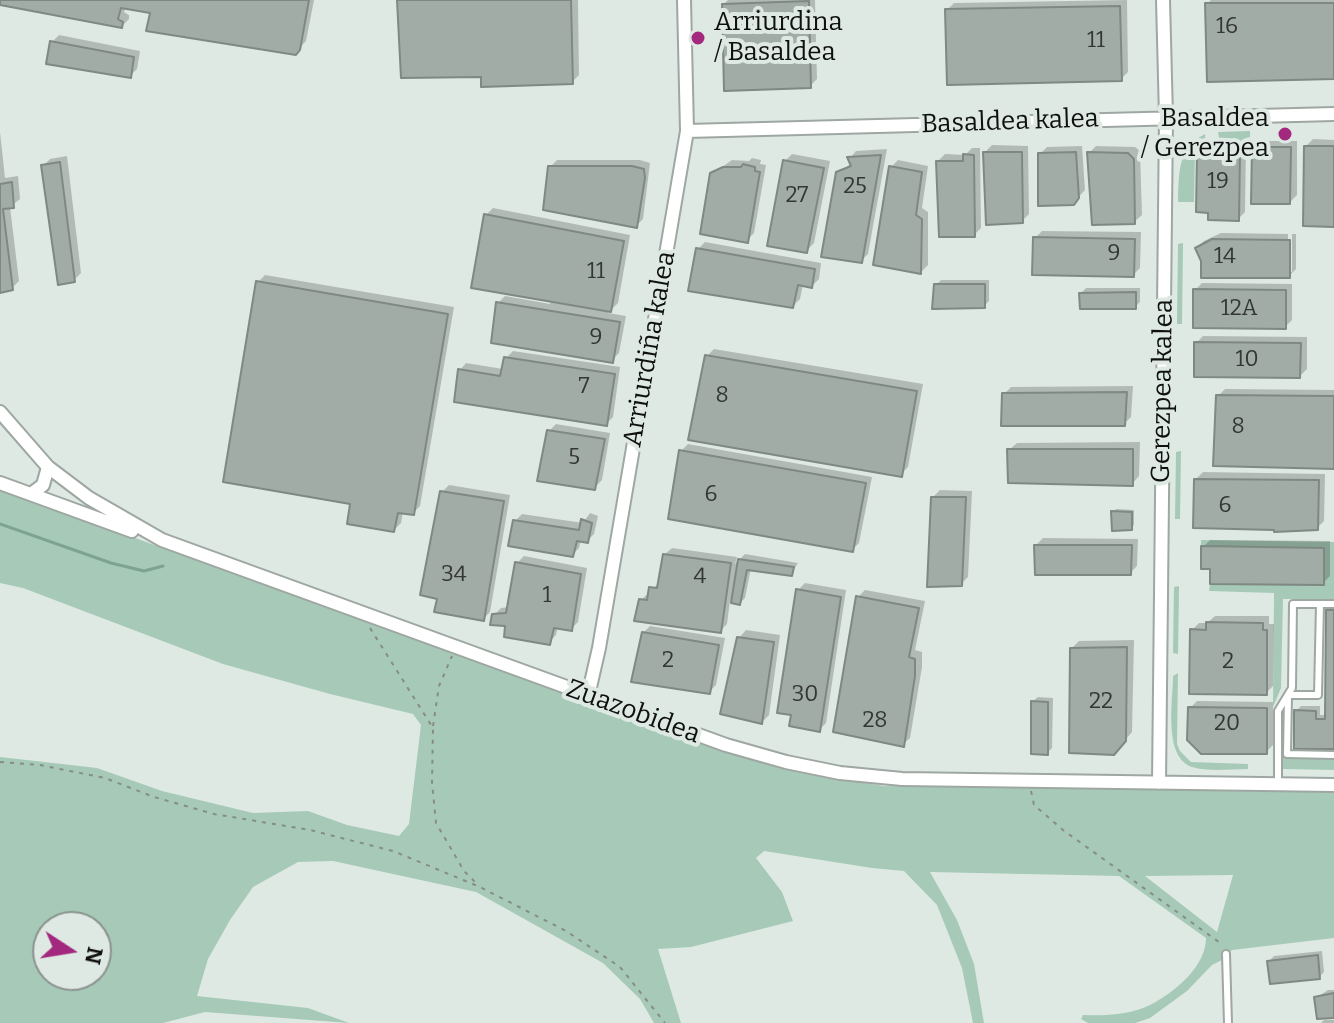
<!DOCTYPE html>
<meta charset="utf-8">
<style>
body{margin:0}
#map{position:relative;width:1334px;height:1023px;overflow:hidden;background:#dfe9e4;font-family:Bitter,serif}
canvas{display:block}
.north{position:absolute;left:32px;top:911px;width:80px;height:80px;box-sizing:border-box;background:#dfe9e4;border:2px solid #8b938f;border-radius:50%;rotate:102deg;font-size:22px;font-weight:700;line-height:32px;text-align:center;color:#0e110f}
.north::after{content:'';display:block;margin:auto;width:28px;height:36px;background:#a3297f;clip-path:polygon(50% 0,100% 100%,50% 72%,0 100%)}
</style>
<div id="map">
<canvas width="1334" height="1023"></canvas>
<div class="north">N</div>
</div>
<script>
const g = document.querySelector('canvas').getContext('2d');
g.lineJoin = 'round';
function fill(path, color) { g.fillStyle = color; g.fill(path, 'evenodd'); }
function stroke(path, color, width, dash) { g.strokeStyle = color; g.lineWidth = width; g.lineCap = dash ? 'butt' : 'round'; g.setLineDash(dash || []); g.stroke(path); }
function write(font, color, halo, rows, align = 'center') {
  g.font = font + ' Bitter,serif'; g.lineWidth = 8; g.setLineDash([]); g.textBaseline = 'middle'; g.strokeStyle = halo; g.fillStyle = color; for (const [text, x, y, turn = 0] of rows) {
    g.save(); g.translate(x, y); g.rotate((+turn || 0) * Math.PI / 180); g.textAlign = isNaN(turn) ? turn : align; if (halo) g.strokeText(text, 0, 0); g.fillText(text, 0, 0); g.restore();
  }
}
fill(new Path2D(`
 M 1250,131 L 1250,137 L 1246,138 L 1246,148 L 1221,149 L 1218,132 Z
 M 1205,134 L 1206,149 L 1195,150 L 1194,202 L 1178,202 C 1179,174 1177,148 1205,134 Z
 M 1183,243 L 1182,324 L 1177,324 L 1178,244 Z
 M 1181,451 L 1180,519 L 1175,519 L 1176,452 Z
 M 0,489 L 717,749 L 778,768 L 884,786 L 1334,792 L 1334,938 L 1232,950 L 1222,960 L 1212,965 L 1187,991 L 1150,1018 L 1135,1023 L 1088,1023 L 1081,1019 L 1083,1015 C 1104,1016 1132,1015 1152,1004 C 1176,991 1206,966 1206,938 L 1119,876 L 930,872 L 957,920 L 974,964 L 984,1023 L 973,1023 L 962,968 L 937,905 L 904,871 L 872,868 L 764,851 L 756,858 L 782,892 L 793,921 L 691,947 L 658,949 L 681,1023 L 654,1023 L 640,999 L 603,963 L 476,892 L 333,861 L 298,862 L 253,887 L 230,920 L 208,959 L 197,996 L 308,1008 L 349,1023 L 205,1012 L 163,1023 L 0,1023 L 0,757 L 97,768 L 162,791 L 253,813 L 308,811 L 347,825 L 399,836 L 409,824 L 421,725 L 413,714 L 330,694 L 223,664 L 23,588 L 0,583 ZM 1233,875 L 1217,932 L 1145,876 ZM 48,927 L 96,927 L 96,975 L 48,975 Z
 M 1201,540 L 1334,542 L 1334,599 L 1283,599 L 1281,688 L 1273,707 L 1274,593 L 1209,591 L 1210,584 L 1323,585 L 1324,548 L 1201,546 Z
 M 1179,586 L 1179,591 L 1178,654 L 1173,653 L 1174,587 Z
 M 1178,673 L 1177,744 L 1180,751 L 1191,762 L 1248,764 L 1248,769 C 1231,769 1208,772 1192,767 C 1163,757 1173,701 1173,676 Z
 M 1282,757 L 1334,758 L 1334,770 L 1283,769 Z`), '#a6cab7');
fill(new Path2D(`
 M 0,0 L 314,0 L 306,41 L 295,53 L 152,11 L 126,7 L 124,12 L 129,15 L 129,19 L 122,26 L 0,3 Z
 M 399,0 L 578,0 L 579,75 L 572,82 L 483,75 Z
 M 728,0 L 815,0 L 817,79 L 810,86 L 724,4 Z
 M 1127,0 L 1128,72 L 1121,79 L 947,10 L 954,3 Z
 M 1211,0 L 1334,0 L 1334,77 L 1207,4 Z
 M 59,35 L 140,51 L 137,69 L 130,76 L 52,42 Z
 M 0,132 L 5,178 L 18,176 L 20,199 L 10,207 L 19,281 L 12,288 L 0,291 Z
 M 1313,139 L 1334,140 L 1334,225 L 1306,146 Z
 M 1261,141 L 1297,141 L 1297,195 L 1290,202 L 1254,148 Z
 M 992,145 L 1028,146 L 1029,214 L 1022,221 L 985,152 Z
 M 1206,145 L 1246,145 L 1245,212 L 1238,219 L 1210,210 L 1199,152 Z
 M 1082,146 L 1085,190 L 1073,203 L 1040,154 L 1047,147 Z
 M 1096,146 L 1135,147 L 1140,151 L 1142,215 L 1134,222 L 1089,153 Z
 M 972,148 L 980,148 L 981,228 L 974,235 L 938,161 L 945,154 L 965,155 Z
 M 887,149 L 868,254 L 861,261 L 838,173 L 852,163 L 850,158 L 856,151 Z
 M 792,154 L 830,161 L 814,243 L 807,250 L 785,161 Z
 M 67,156 L 81,273 L 74,280 L 43,166 L 50,159 Z
 M 752,158 L 761,160 L 760,164 L 766,165 L 754,233 L 747,240 L 712,174 L 732,160 L 749,161 Z
 M 557,160 L 640,160 L 650,163 L 643,219 L 636,226 L 550,167 Z
 M 898,160 L 928,166 L 922,208 L 928,212 L 928,265 L 921,272 L 891,167 Z
 M 493,208 L 630,235 L 618,303 L 608,313 L 626,316 L 619,353 L 612,360 L 498,303 L 505,296 L 550,304 L 551,300 L 486,215 Z
 M 1042,231 L 1141,232 L 1140,268 L 1133,275 L 1035,238 Z
 M 1221,233 L 1288,234 L 1288,272 L 1292,272 L 1292,234 L 1296,234 L 1296,269 L 1289,276 L 1203,261 L 1197,248 L 1204,241 Z
 M 705,242 L 821,263 L 819,279 L 812,286 L 803,284 L 800,299 L 793,306 L 698,249 Z
 M 265,275 L 454,307 L 420,506 L 413,513 L 403,512 L 401,523 L 394,530 L 353,503 L 258,282 Z
 M 941,280 L 989,280 L 989,301 L 984,306 L 936,285 Z
 M 1202,283 L 1292,284 L 1292,320 L 1285,327 L 1195,290 Z
 M 1086,288 L 1140,288 L 1140,302 L 1135,307 L 1081,293 Z
 M 1203,336 L 1307,337 L 1307,369 L 1300,376 L 1196,343 Z
 M 714,349 L 923,384 L 908,467 L 901,474 L 707,356 Z
 M 513,351 L 620,367 L 613,417 L 606,424 L 460,370 L 466,363 L 503,369 L 506,358 Z
 M 1133,386 L 1131,417 L 1124,424 L 1004,394 L 1011,387 Z
 M 1225,389 L 1334,390 L 1334,467 L 1218,396 Z
 M 556,424 L 610,433 L 602,480 L 595,487 L 549,431 Z
 M 1140,442 L 1139,476 L 1132,484 L 1009,450 L 1017,443 Z
 M 688,444 L 872,477 L 859,543 L 852,550 L 681,451 Z
 M 1203,472 L 1325,474 L 1324,521 L 1317,528 L 1196,479 Z
 M 449,485 L 510,495 L 490,612 L 483,619 L 439,597 L 442,492 Z
 M 940,490 L 972,491 L 968,577 L 961,584 L 933,497 Z
 M 1116,509 L 1134,510 L 1134,525 L 1131,528 L 1113,512 Z
 M 590,513 L 598,516 L 594,534 L 587,541 L 581,540 L 579,548 L 572,555 L 515,521 L 522,514 L 583,523 Z
 M 1043,538 L 1138,539 L 1137,566 L 1130,573 L 1036,545 Z
 M 1210,540 L 1330,541 L 1330,576 L 1323,583 L 1212,567 L 1203,547 Z
 M 672,548 L 737,557 L 735,564 L 745,554 L 798,563 L 791,574 L 751,568 L 745,598 L 740,603 L 730,601 L 727,624 L 720,631 L 641,600 L 660,582 L 664,555 Z
 M 524,556 L 587,568 L 578,622 L 571,629 L 558,626 L 556,635 L 549,642 L 508,625 L 494,615 L 501,608 L 509,607 L 517,563 Z
 M 805,583 L 846,590 L 826,723 L 819,730 L 798,590 Z
 M 865,590 L 925,601 L 915,650 L 922,652 L 922,667 L 910,738 L 903,744 L 858,597 Z
 M 1333,606 L 1334,606 L 1334,747 L 1296,711 L 1301,706 L 1320,706 L 1320,715 L 1327,715 L 1328,611 Z
 M 1215,616 L 1269,616 L 1269,624 L 1274,624 L 1273,686 L 1266,693 L 1192,630 L 1199,623 L 1207,623 Z
 M 650,626 L 725,638 L 716,685 L 709,692 L 643,633 Z
 M 746,630 L 780,635 L 769,715 L 762,722 L 739,638 Z
 M 1134,640 L 1132,732 L 1121,745 L 1072,648 L 1079,641 Z
 M 1038,697 L 1053,698 L 1052,748 L 1047,753 L 1033,701 Z
 M 1197,701 L 1273,702 L 1273,745 L 1266,752 L 1190,708 Z
 M 1322,951 L 1324,972 L 1319,977 L 1269,961 L 1274,956 Z
 M 1328,990 L 1334,990 L 1334,1016 L 1316,998 Z
 M 1324,1020 L 1334,1020 L 1334,1023 L 1321,1023 Z`), '#0003');
stroke(new Path2D(`
 M 0,524 L 111,563 L 144,571 L 163,566`), '#7ea390', 3);
const building = new Path2D(`
 M 0,0 L 309,0 L 300,50 L 296,55 L 146,31 L 150,13 L 121,8 L 118,19 L 123,22 L 122,28 L 0,5 Z
 M 397,0 L 571,0 L 573,84 L 481,87 L 481,77 L 401,78 Z
 M 809,1 L 811,88 L 724,91 L 722,4 Z
 M 1205,3 L 1334,3 L 1334,79 L 1207,82 Z
 M 1120,6 L 1122,81 L 947,85 L 945,9 Z
 M 50,41 L 134,57 L 131,78 L 46,64 Z
 M 1304,146 L 1334,146 L 1334,227 L 1303,226 Z
 M 1252,147 L 1291,147 L 1290,204 L 1251,204 Z
 M 1197,151 L 1240,152 L 1239,221 L 1208,220 L 1208,213 L 1196,212 Z
 M 983,152 L 1022,152 L 1023,223 L 986,225 Z
 M 1076,152 L 1079,198 L 1074,205 L 1038,206 L 1038,153 Z
 M 1087,152 L 1128,153 L 1134,159 L 1135,224 L 1092,225 Z
 M 963,154 L 974,155 L 975,237 L 939,237 L 936,161 L 963,161 Z
 M 881,155 L 862,263 L 821,257 L 836,172 L 851,166 L 847,157 Z
 M 783,160 L 824,168 L 807,253 L 767,246 Z
 M 60,162 L 75,282 L 58,285 L 41,165 Z
 M 743,164 L 755,167 L 755,171 L 760,172 L 748,243 L 700,234 L 710,173 L 723,167 L 741,167 Z
 M 548,166 L 632,166 L 644,169 L 645,178 L 637,228 L 543,210 Z
 M 889,166 L 922,172 L 916,215 L 922,219 L 921,274 L 873,265 Z
 M 12,182 L 14,208 L 3,209 L 13,290 L 0,293 L 0,184 Z
 M 484,214 L 624,241 L 611,312 L 471,288 Z
 M 1033,237 L 1135,239 L 1134,277 L 1032,275 Z
 M 1212,239 L 1290,240 L 1290,278 L 1201,278 L 1201,261 L 1195,248 Z
 M 696,248 L 815,269 L 812,288 L 798,285 L 793,308 L 688,291 Z
 M 256,281 L 448,314 L 414,515 L 398,513 L 394,532 L 347,524 L 350,504 L 223,482 Z
 M 934,284 L 985,284 L 985,308 L 932,309 Z
 M 1193,289 L 1286,290 L 1286,329 L 1193,328 Z
 M 1136,292 L 1136,309 L 1080,309 L 1079,293 Z
 M 496,302 L 620,322 L 613,363 L 491,343 Z
 M 1194,342 L 1301,343 L 1300,378 L 1194,377 Z
 M 705,355 L 917,391 L 902,477 L 688,440 Z
 M 504,357 L 615,374 L 607,426 L 454,402 L 458,369 L 500,376 Z
 M 1127,392 L 1125,426 L 1001,426 L 1002,393 Z
 M 1216,395 L 1334,396 L 1334,469 L 1213,466 Z
 M 547,430 L 605,439 L 595,490 L 537,481 Z
 M 1007,449 L 1133,449 L 1133,486 L 1008,483 Z
 M 679,450 L 866,483 L 853,552 L 668,519 Z
 M 1194,479 L 1319,480 L 1318,530 L 1274,532 L 1274,530 L 1193,528 Z
 M 440,491 L 504,501 L 484,621 L 434,612 L 437,599 L 420,595 Z
 M 931,497 L 966,497 L 962,586 L 927,587 Z
 M 1111,511 L 1132,512 L 1132,530 L 1112,531 Z
 M 581,519 L 592,523 L 588,543 L 577,541 L 573,557 L 508,546 L 513,520 L 579,530 Z
 M 1034,545 L 1132,545 L 1131,575 L 1035,575 Z
 M 1201,546 L 1324,548 L 1324,585 L 1210,584 L 1210,569 L 1201,569 Z
 M 663,554 L 731,563 L 721,633 L 634,621 L 639,599 L 647,600 L 649,587 L 657,588 Z
 M 738,559 L 794,567 L 792,576 L 747,570 L 740,605 L 731,603 Z
 M 515,562 L 581,574 L 572,631 L 554,628 L 550,645 L 504,637 L 505,626 L 490,625 L 492,614 L 506,613 Z
 M 796,589 L 841,597 L 820,732 L 789,726 L 791,715 L 777,713 Z
 M 856,596 L 919,608 L 909,657 L 915,659 L 915,676 L 904,747 L 833,732 Z
 M 1326,610 L 1334,610 L 1334,749 L 1294,749 L 1294,710 L 1316,711 L 1316,719 L 1325,719 Z
 M 1206,622 L 1263,623 L 1263,630 L 1267,630 L 1267,695 L 1189,694 L 1190,629 L 1206,630 Z
 M 642,632 L 719,645 L 710,694 L 631,682 Z
 M 737,637 L 774,642 L 762,724 L 720,714 Z
 M 1127,647 L 1126,741 L 1114,755 L 1069,753 L 1070,648 Z
 M 1031,701 L 1048,702 L 1048,755 L 1031,754 Z
 M 1188,707 L 1267,708 L 1267,754 L 1201,754 L 1187,740 Z
 M 1318,955 L 1320,979 L 1270,984 L 1267,961 Z
 M 1334,993 L 1334,1018 L 1317,1019 L 1314,997 Z`);
fill(building, '#a2aca6');
stroke(building, '#7f8983', 2);
const service = new Path2D(`
 M 1320,604 L 1318,695 L 1288,695 L 1287,754 L 1334,755
 M 1278,784 L 1278,711 L 1292,688 L 1293,604 L 1334,604
 M 1226,954 L 1228,1023`);
const minor = new Path2D(`
 M 687,131 L 1334,114
 M 0,412 L 48,467 L 89,498 L 162,540 L 726,745 L 786,762 L 840,773 L 902,779 L 1334,785
 M 0,483 L 132,531
 M 31,494 L 43,485 L 48,467
 M 588,696 L 599,648 L 687,131 L 684,0
 M 1159,783 L 1166,117 L 1163,0`);
stroke(service, '#9ea7a2', 10);
stroke(minor, '#9ea7a2', 16);
stroke(new Path2D(`
 M 370,628 L 433,728 L 432,782 L 436,823 L 464,871 L 479,886
 M 433,726 L 439,686 L 452,656
 M 0,762 L 40,765 L 105,778 L 154,797 L 214,814 L 310,830 L 393,851 L 480,887 L 566,931 L 620,967 L 665,1023
 M 1031,791 L 1034,805 L 1063,830 L 1223,945`), '#868d89', 2, [4, 6]);
stroke(service, '#fff', 6);
stroke(minor, '#fff', 12);
for (const [x, y, r, color] of [
 [698,38,8,"#a3297f"],
 [1285,134,8,"#a3297f"]
]) { const dot = new Path2D(); dot.arc(x, y, r, 0, 2 * Math.PI); g.fillStyle = color; g.fill(dot); stroke(dot, '#dfe9e4', 3); }
write('22px', '#333835', null, [
 ["16",1227,27],
 ["11",1096,41],
 ["19",1218,182],
 ["25",855,187],
 ["27",797,196],
 ["9",1114,254],
 ["14",1225,257],
 ["11",596,272],
 ["12A",1239,309],
 ["9",596,338],
 ["10",1247,360],
 ["7",584,387],
 ["8",722,396],
 ["8",1238,427],
 ["5",574,458],
 ["6",711,495],
 ["6",1225,506],
 ["34",454,575],
 ["4",700,577],
 ["1",547,596],
 ["2",668,661],
 ["2",1228,662],
 ["30",805,695],
 ["22",1101,702],
 ["28",875,721],
 ["20",1227,724]
]);
write('26px', '#0e110f', '#dfe9e4', [
 ["Arriurdina",714,23],
 ["/ Basaldea",714,53],
 ["Basaldea",1269,119,"right"],
 ["/ Gerezpea",1269,149,"right"]
], 'left');
write('26px', '#0e110f', '#dfe9e4', [
 ["Basaldea kalea",1010,122,-2],
 ["Arriurdiña kalea",650,349,-80],
 ["Gerezpea kalea",1163,391,-89],
 ["Zuazobidea",633,712,20]
]);
</script>
